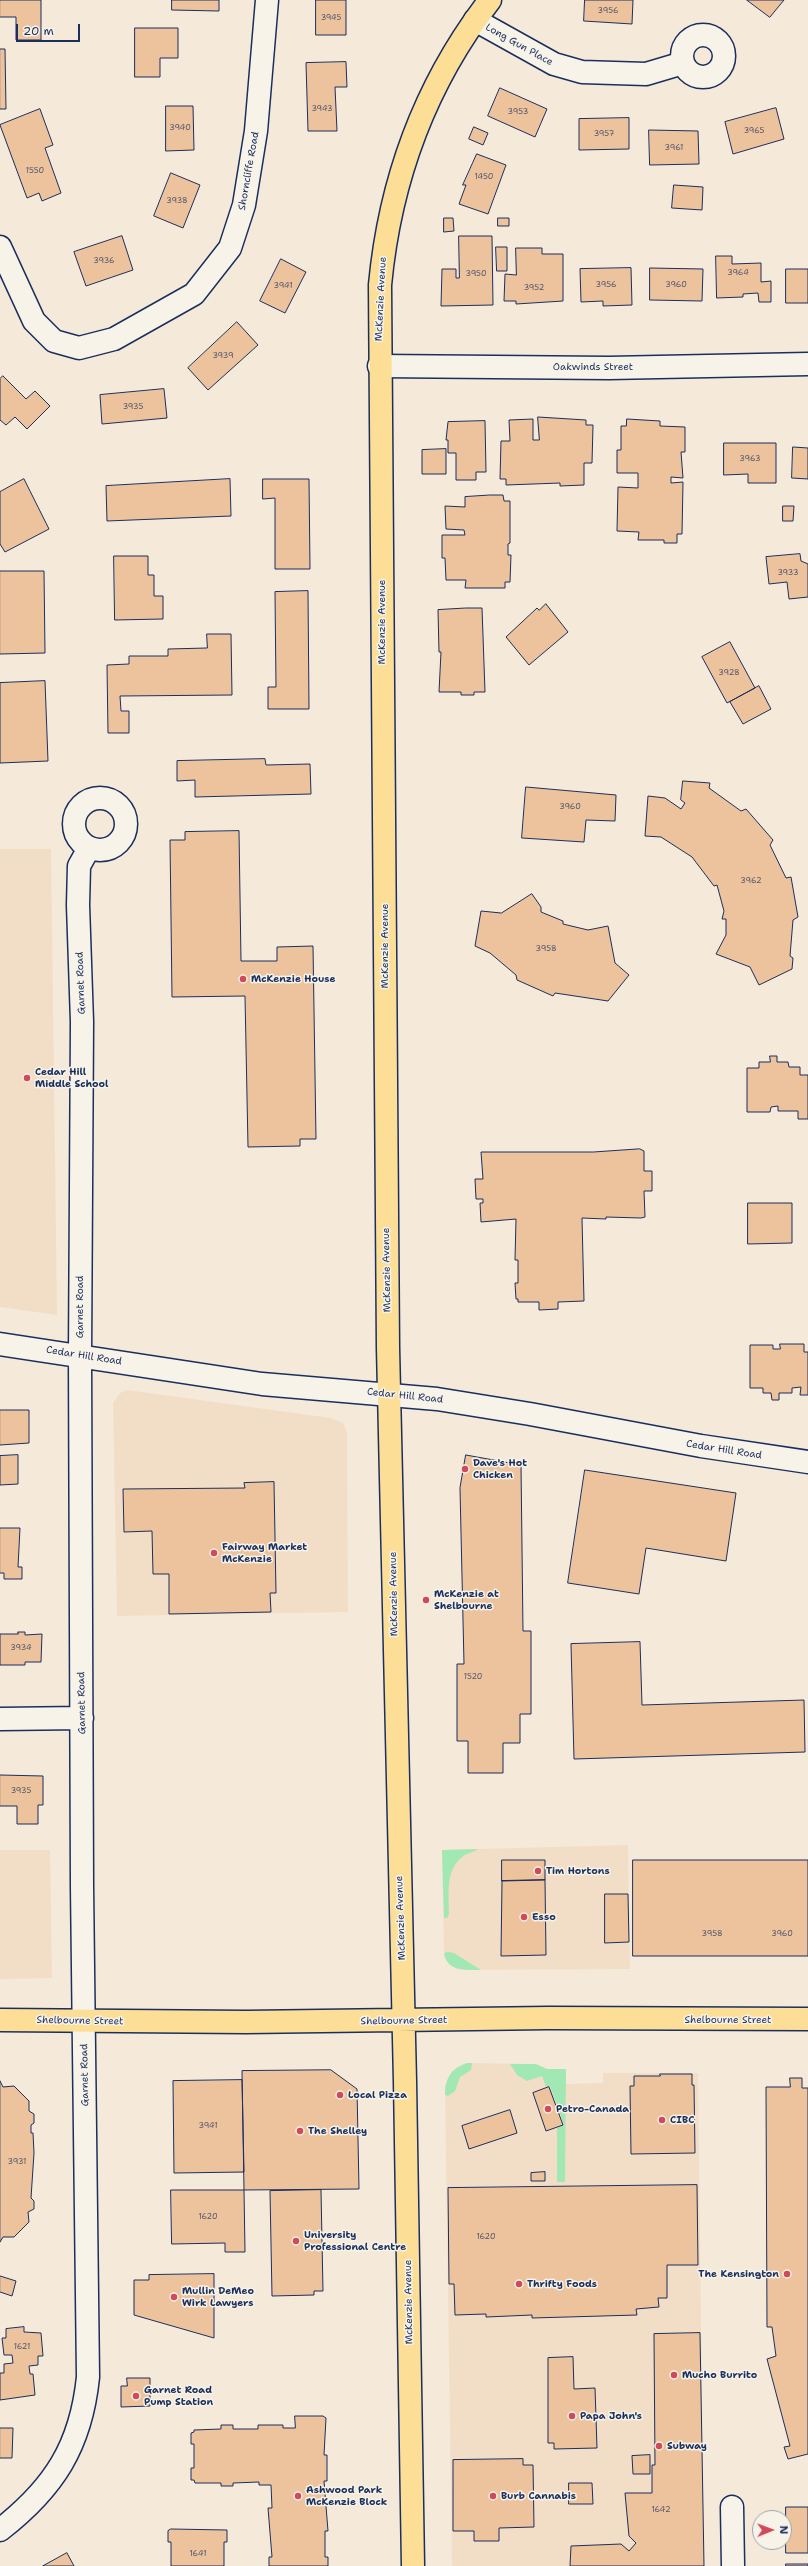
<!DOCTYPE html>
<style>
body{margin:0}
#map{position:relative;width:808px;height:2566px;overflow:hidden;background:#f5e9d9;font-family:"Shantell Sans",sans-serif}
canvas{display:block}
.north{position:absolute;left:752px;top:2510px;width:40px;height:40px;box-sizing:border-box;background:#f7f3e8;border:1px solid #9fa5b1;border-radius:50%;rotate:89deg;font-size:11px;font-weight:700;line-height:16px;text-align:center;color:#1b2f5e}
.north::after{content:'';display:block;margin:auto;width:14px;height:18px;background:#d1495b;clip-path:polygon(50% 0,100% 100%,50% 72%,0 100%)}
.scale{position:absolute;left:16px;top:24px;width:64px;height:18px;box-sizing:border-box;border:2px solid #1b2f5e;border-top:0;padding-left:5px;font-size:12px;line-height:14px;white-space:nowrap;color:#1b2f5e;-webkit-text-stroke:3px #f7f3e8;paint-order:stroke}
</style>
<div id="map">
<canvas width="808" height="2566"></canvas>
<div class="north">N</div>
<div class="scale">20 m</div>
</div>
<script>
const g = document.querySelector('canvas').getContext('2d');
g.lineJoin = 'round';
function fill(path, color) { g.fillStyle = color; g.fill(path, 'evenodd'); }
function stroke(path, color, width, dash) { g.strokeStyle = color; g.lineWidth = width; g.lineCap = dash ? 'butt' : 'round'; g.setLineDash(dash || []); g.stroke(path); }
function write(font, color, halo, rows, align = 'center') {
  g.font = font + ' "Shantell Sans",sans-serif'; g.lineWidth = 3; g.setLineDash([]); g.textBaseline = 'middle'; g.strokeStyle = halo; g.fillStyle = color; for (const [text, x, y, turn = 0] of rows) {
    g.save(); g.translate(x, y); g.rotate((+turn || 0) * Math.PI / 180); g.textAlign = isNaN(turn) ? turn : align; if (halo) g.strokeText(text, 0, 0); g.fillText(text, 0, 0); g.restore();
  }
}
fill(new Path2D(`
 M 0,849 L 51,849 L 57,1315 L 0,1307 Z
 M 127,1390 L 331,1418 L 343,1423 L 347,1433 L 348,1612 L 117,1616 L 113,1403 L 120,1393 Z
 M 628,1845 L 630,1969 L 463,1970 L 456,1969 L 447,1961 L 444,1951 L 442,1850 Z
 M 0,1850 L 50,1850 L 52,1978 L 0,1979 Z
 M 467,2063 L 536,2064 L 547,2069 L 566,2069 L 566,2084 L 603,2083 L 603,2073 L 698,2073 L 704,2566 L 452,2566 L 445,2086 L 452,2071 Z`), '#f2dec7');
fill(new Path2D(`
 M 478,1849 C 475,1852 466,1853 462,1857 C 445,1871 449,1894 449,1914 L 447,1918 L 444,1918 L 442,1850 Z
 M 448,1952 L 454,1953 L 481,1970 C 466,1970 447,1972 444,1953 Z
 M 467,2063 L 472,2063 L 471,2070 L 460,2077 L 455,2091 L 448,2096 L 445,2095 C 445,2079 451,2068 467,2063 Z
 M 510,2064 L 536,2064 L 547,2069 L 566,2069 L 565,2182 L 557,2182 L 557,2128 L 564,2125 L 550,2086 L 546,2087 L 542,2076 L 527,2081 L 517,2075 Z`), '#a2e8b4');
const building = new Path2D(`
 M 0,0 L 41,0 L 41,40 L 16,40 L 16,17 L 0,17 Z
 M 172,0 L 219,0 L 219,11 L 172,10 Z
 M 316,0 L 346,0 L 346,35 L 316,35 Z
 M 585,0 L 633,0 L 632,24 L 584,21 Z
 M 747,0 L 784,0 L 770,17 Z
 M 135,28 L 178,28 L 178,58 L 160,58 L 160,77 L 135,77 Z
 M 0,49 L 5,49 L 6,109 L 0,109 Z
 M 346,62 L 347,87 L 335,87 L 337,131 L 308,131 L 306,63 Z
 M 500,88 L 547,109 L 535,137 L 488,116 Z
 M 166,106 L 193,106 L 194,150 L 166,151 Z
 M 776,108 L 784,139 L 733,154 L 725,122 Z
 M 40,109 L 53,145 L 45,148 L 61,193 L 42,201 L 39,193 L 27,198 L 0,125 Z
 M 629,118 L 629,149 L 579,150 L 579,119 Z
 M 474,127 L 488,133 L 483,145 L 469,139 Z
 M 649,130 L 698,131 L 699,164 L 650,165 Z
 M 477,154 L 506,165 L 488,214 L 459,204 L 466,185 L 463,185 Z
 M 171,173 L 200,185 L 183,228 L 154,216 Z
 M 674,185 L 703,187 L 702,210 L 672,208 Z
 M 444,218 L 453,218 L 454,231 L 444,232 Z
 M 498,218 L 509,218 L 509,226 L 498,226 Z
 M 122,236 L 133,270 L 86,286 L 74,252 Z
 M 459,236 L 492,236 L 493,305 L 441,306 L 442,269 L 456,269 L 456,278 L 459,278 Z
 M 496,247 L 507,247 L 507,271 L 497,271 Z
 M 516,248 L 542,248 L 542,254 L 563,254 L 563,301 L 516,304 L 516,301 L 504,301 L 505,274 L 516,275 Z
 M 716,256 L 732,256 L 732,264 L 761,263 L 761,282 L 771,281 L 771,302 L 759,302 L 758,293 L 743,294 L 743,297 L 717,298 Z
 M 281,259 L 306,272 L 285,313 L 260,301 Z
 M 631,268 L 632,305 L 603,306 L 603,301 L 581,302 L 580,269 Z
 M 650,268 L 703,269 L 702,301 L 650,300 Z
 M 786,269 L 808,269 L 808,303 L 786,303 Z
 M 237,322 L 258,345 L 208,390 L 188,368 Z
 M 3,376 L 26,399 L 35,391 L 50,406 L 27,429 L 15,417 L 6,425 L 0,420 L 0,379 Z
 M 164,389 L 167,418 L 102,424 L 100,395 Z
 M 538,417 L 586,420 L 586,425 L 593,425 L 592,463 L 584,463 L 584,485 L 560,486 L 560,483 L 506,485 L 506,479 L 500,479 L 501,441 L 510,441 L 509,420 L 533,419 L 533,440 L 539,440 Z
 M 627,419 L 660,421 L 660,426 L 685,427 L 685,452 L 681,452 L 683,478 L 671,477 L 671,483 L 683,482 L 682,534 L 677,534 L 677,543 L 664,543 L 664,540 L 638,540 L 639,532 L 617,531 L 618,487 L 638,488 L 638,473 L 617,473 L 617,450 L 621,450 L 621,426 L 626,426 Z
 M 485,421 L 486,472 L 476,472 L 476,480 L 456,480 L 456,453 L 448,453 L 448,440 L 446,440 L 448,422 Z
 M 724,443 L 776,443 L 776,483 L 748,483 L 748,474 L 724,475 Z
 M 793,447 L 808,448 L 808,479 L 792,478 Z
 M 446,449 L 446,474 L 422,474 L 422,450 Z
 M 24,479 L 49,529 L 5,552 L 0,544 L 0,492 Z
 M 230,479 L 231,516 L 107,521 L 106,486 Z
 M 263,479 L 309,479 L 310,569 L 275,569 L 275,498 L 263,499 Z
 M 490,495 L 503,495 L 504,501 L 510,501 L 510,543 L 508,544 L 508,555 L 511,555 L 510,582 L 505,582 L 505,588 L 465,588 L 466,580 L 446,580 L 445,558 L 442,558 L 442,535 L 465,535 L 464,530 L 446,529 L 445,506 L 465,507 L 465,497 Z
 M 783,506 L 794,506 L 793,521 L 783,521 Z
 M 800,554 L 801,561 L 808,564 L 808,597 L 789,599 L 787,582 L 769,584 L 766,557 Z
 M 114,556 L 148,556 L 148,575 L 154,575 L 154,596 L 163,596 L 163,619 L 115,620 Z
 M 0,571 L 44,571 L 45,653 L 0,654 Z
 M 308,591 L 309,709 L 268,709 L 268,687 L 276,687 L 275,592 Z
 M 546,604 L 568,632 L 529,665 L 506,637 L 537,608 L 539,610 Z
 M 466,608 L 482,608 L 485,692 L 474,692 L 474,695 L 461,695 L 461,692 L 439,692 L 441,652 L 439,652 L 438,610 Z
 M 207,634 L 231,634 L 232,695 L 120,696 L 121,711 L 129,711 L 129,733 L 108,733 L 107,665 L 129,664 L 129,656 L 168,656 L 168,649 L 207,648 Z
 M 730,642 L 755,688 L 727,703 L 702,657 Z
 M 45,681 L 48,761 L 0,763 L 0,683 Z
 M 759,686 L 771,709 L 743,724 L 730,702 Z
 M 265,759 L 266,765 L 310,764 L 311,794 L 195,797 L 195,780 L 177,781 L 177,761 Z
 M 683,781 L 710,783 L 709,788 L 741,811 L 746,809 L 773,840 L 770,845 L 786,878 L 791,877 L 798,917 L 793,920 L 790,956 L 793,958 L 792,969 L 759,985 L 750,967 L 716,954 L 726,935 L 726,919 L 722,919 L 724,911 L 717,885 L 714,886 L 692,857 L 661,837 L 645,836 L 648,796 L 665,798 L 681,809 L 685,803 L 681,800 Z
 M 526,787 L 616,795 L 615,821 L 586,820 L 584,842 L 522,838 Z
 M 239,831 L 241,961 L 277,961 L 277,947 L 313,946 L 316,1139 L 300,1139 L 300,1146 L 248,1147 L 245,996 L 172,997 L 170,840 L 185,840 L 185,832 Z
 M 532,894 L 541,907 L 541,912 L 563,921 L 563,924 L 588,930 L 608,926 L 615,963 L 629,975 L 608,1001 L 555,993 L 553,996 L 517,980 L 516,975 L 490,953 L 475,946 L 481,911 L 501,913 Z
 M 770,1056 L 777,1056 L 777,1062 L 788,1062 L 789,1067 L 800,1067 L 800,1075 L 808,1075 L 808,1119 L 798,1119 L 798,1111 L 778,1111 L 778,1106 L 771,1107 L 770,1112 L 747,1112 L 747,1068 L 759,1068 L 759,1062 L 770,1062 Z
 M 640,1149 L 644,1151 L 644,1171 L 652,1171 L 652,1191 L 644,1191 L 645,1217 L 641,1218 L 606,1217 L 606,1219 L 582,1218 L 584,1301 L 558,1302 L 558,1309 L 539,1310 L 539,1302 L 518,1302 L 518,1299 L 516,1299 L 515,1283 L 518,1283 L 518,1260 L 515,1260 L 516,1219 L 481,1222 L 480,1203 L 483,1203 L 483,1199 L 476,1199 L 475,1179 L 483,1179 L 481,1152 L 593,1152 Z
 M 748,1203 L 792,1203 L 792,1243 L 748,1244 Z
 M 780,1344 L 804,1344 L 804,1352 L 808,1352 L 808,1395 L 800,1395 L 801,1387 L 792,1388 L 792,1393 L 779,1393 L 779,1400 L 772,1400 L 771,1393 L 763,1393 L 763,1388 L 750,1388 L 750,1345 L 773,1345 L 773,1349 L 780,1349 Z
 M 0,1410 L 29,1410 L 29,1443 L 0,1445 Z
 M 18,1455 L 18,1484 L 0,1485 L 0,1456 Z
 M 466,1455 L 521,1465 L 523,1631 L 531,1631 L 531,1714 L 520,1714 L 520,1743 L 503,1743 L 503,1773 L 468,1773 L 468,1741 L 457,1741 L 457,1664 L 464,1664 L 460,1488 Z
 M 585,1470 L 736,1493 L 726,1561 L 646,1548 L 639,1594 L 568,1583 Z
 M 274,1482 L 276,1593 L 270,1593 L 271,1612 L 169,1614 L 169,1574 L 153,1574 L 152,1531 L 124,1532 L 123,1489 L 245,1488 L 244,1483 Z
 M 0,1528 L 20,1528 L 18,1567 L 22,1567 L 22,1579 L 4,1579 L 4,1573 L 0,1573 Z
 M 18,1632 L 25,1632 L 25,1635 L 42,1634 L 41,1662 L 25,1662 L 25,1665 L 0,1665 L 0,1634 L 18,1634 Z
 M 640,1642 L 642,1705 L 804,1700 L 805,1752 L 574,1759 L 571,1644 Z
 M 0,1775 L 43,1776 L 43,1805 L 38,1805 L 38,1824 L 17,1824 L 17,1806 L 0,1806 Z
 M 502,1860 L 545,1860 L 545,1880 L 502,1881 Z
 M 633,1860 L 808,1860 L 808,1956 L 633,1956 Z
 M 545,1880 L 546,1955 L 501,1956 L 502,1881 Z
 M 605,1894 L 628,1894 L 629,1942 L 605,1943 Z
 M 331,2070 L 357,2089 L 359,2189 L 244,2190 L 242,2071 Z
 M 660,2074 L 692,2074 L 692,2085 L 694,2085 L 695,2153 L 631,2154 L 630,2086 L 634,2086 L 634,2076 L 660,2076 Z
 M 790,2078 L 802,2078 L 802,2088 L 808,2088 L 808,2454 L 788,2459 L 784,2447 L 790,2446 L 767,2359 L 776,2356 L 772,2327 L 767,2327 L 766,2087 L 790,2087 Z
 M 242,2080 L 244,2172 L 174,2173 L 173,2081 Z
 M 0,2081 L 3,2087 L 14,2086 L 29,2101 L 29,2111 L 34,2114 L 34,2123 L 31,2125 L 31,2133 L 33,2133 L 34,2153 L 31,2198 L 34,2201 L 34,2209 L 28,2212 L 29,2222 L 14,2237 L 3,2237 L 0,2242 Z
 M 549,2087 L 563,2125 L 546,2131 L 533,2093 Z
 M 510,2110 L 517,2133 L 469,2149 L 462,2126 Z
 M 545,2172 L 545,2181 L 531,2181 L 531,2173 Z
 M 697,2185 L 698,2265 L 667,2265 L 667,2298 L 658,2298 L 659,2307 L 636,2309 L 637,2315 L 532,2318 L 532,2315 L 486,2317 L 486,2314 L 455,2315 L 454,2284 L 449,2284 L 448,2188 Z
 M 171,2190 L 244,2190 L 245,2252 L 225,2252 L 225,2243 L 172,2244 Z
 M 321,2190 L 323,2291 L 314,2291 L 314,2295 L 272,2296 L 270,2191 Z
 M 214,2274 L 214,2338 L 134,2315 L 134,2280 L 149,2280 L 149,2275 Z
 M 0,2276 L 16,2281 L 12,2296 L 0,2292 Z
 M 24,2327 L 24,2332 L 41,2333 L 43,2356 L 38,2356 L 38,2365 L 29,2366 L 30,2374 L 33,2374 L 35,2395 L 0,2400 L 0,2373 L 4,2373 L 4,2364 L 13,2363 L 12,2355 L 4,2355 L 2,2338 L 6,2338 L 6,2329 Z
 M 700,2333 L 704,2566 L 570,2566 L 571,2546 L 621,2544 L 629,2551 L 636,2543 L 629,2536 L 625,2493 L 652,2493 L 652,2465 L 655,2465 L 654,2334 Z
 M 573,2357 L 574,2389 L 595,2388 L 597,2448 L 554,2449 L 554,2443 L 548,2443 L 548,2358 Z
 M 127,2378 L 150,2378 L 150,2406 L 121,2407 L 121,2386 L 127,2386 Z
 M 295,2416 L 323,2416 L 326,2418 L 324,2455 L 327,2455 L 327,2481 L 324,2481 L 328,2531 L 325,2531 L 325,2557 L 328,2557 L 328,2566 L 269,2566 L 269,2557 L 272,2557 L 268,2508 L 272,2508 L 271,2485 L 259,2485 L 259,2482 L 233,2483 L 233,2486 L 221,2486 L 221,2483 L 195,2483 L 194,2480 L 191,2480 L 191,2468 L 194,2468 L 194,2444 L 191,2444 L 191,2433 L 194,2432 L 194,2430 L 221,2429 L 221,2425 L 233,2425 L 233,2429 L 258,2429 L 258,2425 L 283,2425 L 283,2428 L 295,2428 Z
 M 0,2428 L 13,2428 L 12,2458 L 0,2458 Z
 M 650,2455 L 650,2474 L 633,2474 L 632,2456 Z
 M 523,2459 L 523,2465 L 533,2465 L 534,2527 L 499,2528 L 499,2541 L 474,2541 L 474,2531 L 453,2531 L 453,2460 Z
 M 569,2483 L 592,2483 L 593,2504 L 569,2504 Z
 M 786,2507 L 808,2507 L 808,2553 L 786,2553 Z
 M 171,2529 L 227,2530 L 227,2542 L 224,2542 L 224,2566 L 171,2566 L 171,2542 L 168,2542 L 168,2531 Z
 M 67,2553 L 74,2566 L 43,2566 Z
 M 786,2564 L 808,2564 L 808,2566 L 786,2566 Z`);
fill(building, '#ecc39c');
stroke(building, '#1b2f5e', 1);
const minor = new Path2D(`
 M 475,20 L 554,64 L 582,72 L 646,74 L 683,63
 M682 56a21 21 0 1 1 42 0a21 21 0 1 1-42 0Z
 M 0,247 L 34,321 L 54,341 L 79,348 L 114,339 L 194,294 L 230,248 L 244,205 L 256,131 L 267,0
 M 379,366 L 609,368 L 808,364
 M74 824a26 26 0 1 1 52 0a26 26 0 1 1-52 0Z
 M 0,1344 L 262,1384 L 437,1399 L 530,1414 L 701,1446 L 808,1462
 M 0,1719 L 82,1718
 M 732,2507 L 733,2566
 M 0,2530 C 54,2488 81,2446 88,2377 L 82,1886 L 80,1356 L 82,1022 L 78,905 L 79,866 L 89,848`);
const major = new Path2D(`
 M 0,2020 L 246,2022 L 548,2018 L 808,2019
 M 413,2566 L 405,2081 L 388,1348 L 380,285 C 390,180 425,84 490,0`);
stroke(minor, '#1b2f5e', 25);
stroke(major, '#1b2f5e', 25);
stroke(minor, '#f7f3e8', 22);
stroke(major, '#fdde96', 22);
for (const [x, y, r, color] of [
 [243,979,4,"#d1495b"],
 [27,1078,4,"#d1495b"],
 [465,1469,4,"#d1495b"],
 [214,1553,4,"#d1495b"],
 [426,1600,4,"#d1495b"],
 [538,1871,4,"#d1495b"],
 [524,1917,4,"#d1495b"],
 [340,2095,4,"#d1495b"],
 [548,2109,4,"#d1495b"],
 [662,2120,4,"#d1495b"],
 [300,2131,4,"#d1495b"],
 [296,2241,4,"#d1495b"],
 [787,2274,4,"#d1495b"],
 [519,2284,4,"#d1495b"],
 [174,2297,4,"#d1495b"],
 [674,2375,4,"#d1495b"],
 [136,2396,4,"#d1495b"],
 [572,2416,4,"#d1495b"],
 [659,2446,4,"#d1495b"],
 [298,2496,4,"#d1495b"],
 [493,2496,4,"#d1495b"]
]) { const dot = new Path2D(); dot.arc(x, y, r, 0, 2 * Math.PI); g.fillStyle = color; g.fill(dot); stroke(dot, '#f7f3e8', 1.5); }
write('8px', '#4f546e', null, [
 ["3956",608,11],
 ["3945",331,18],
 ["3943",322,109],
 ["3953",518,112],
 ["3940",180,128],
 ["3965",754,131],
 ["3957",604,134],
 ["3961",674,148],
 ["1550",35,171],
 ["1450",484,177],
 ["3938",177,201],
 ["3936",104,261],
 ["3964",738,273],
 ["3950",476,274],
 ["3956",606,285],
 ["3960",676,285],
 ["3941",283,286],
 ["3952",534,288],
 ["3939",223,356],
 ["3935",133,407],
 ["3963",750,459],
 ["3933",788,573],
 ["3928",729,673],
 ["3960",570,807],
 ["3962",751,881],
 ["3958",546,949],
 ["3934",21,1648],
 ["1520",473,1677],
 ["3935",21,1791],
 ["3958",712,1934],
 ["3960",782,1934],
 ["3941",208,2126],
 ["3931",17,2162],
 ["1620",208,2217],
 ["1620",486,2237],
 ["1621",22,2347],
 ["1642",661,2510],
 ["1641",198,2554]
]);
write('10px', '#1b2f5e', '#f7f3e8', [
 ["Long Gun Place",519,45,29],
 ["Shorncliffe Road",249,171,-80],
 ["McKenzie Avenue",381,299,-87],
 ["Oakwinds Street",593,367],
 ["McKenzie Avenue",382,622,-90],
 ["McKenzie Avenue",385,946,-90],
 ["Garnet Road",81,983,-92],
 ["McKenzie Avenue",387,1270,-91],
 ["Garnet Road",80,1307,-90],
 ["Cedar Hill Road",84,1356,9],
 ["Cedar Hill Road",405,1396,6],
 ["Cedar Hill Road",724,1450,9],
 ["McKenzie Avenue",394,1594,-91],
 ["Garnet Road",82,1703,-91],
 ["McKenzie Avenue",401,1918,-92],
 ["Shelbourne Street",728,2020],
 ["Shelbourne Street",80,2021,1],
 ["Shelbourne Street",404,2021,-1],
 ["Garnet Road",85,2075,-91],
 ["McKenzie Avenue",409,2302,-91]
]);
write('bold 10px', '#1b2f5e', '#f7f3e8', [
 ["McKenzie House",251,979],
 ["Cedar Hill",35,1072],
 ["Middle School",35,1084],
 ["Dave's Hot",473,1463],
 ["Chicken",473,1475],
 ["Fairway Market",222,1547],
 ["McKenzie",222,1559],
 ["McKenzie at",434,1594],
 ["Shelbourne",434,1606],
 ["Tim Hortons",546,1871],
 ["Esso",532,1917],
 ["Local Pizza",348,2095],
 ["Petro-Canada",556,2109],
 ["CIBC",670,2120],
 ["The Shelley",308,2131],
 ["University",304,2235],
 ["Professional Centre",304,2247],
 ["The Kensington",779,2274,"right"],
 ["Thrifty Foods",527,2284],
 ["Mullin DeMeo",182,2291],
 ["Wirk Lawyers",182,2303],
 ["Mucho Burrito",682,2375],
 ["Garnet Road",144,2390],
 ["Pump Station",144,2402],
 ["Papa John's",580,2416],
 ["Subway",667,2446],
 ["Ashwood Park",306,2490],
 ["McKenzie Block",306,2502],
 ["Burb Cannabis",501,2496]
], 'left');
</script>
